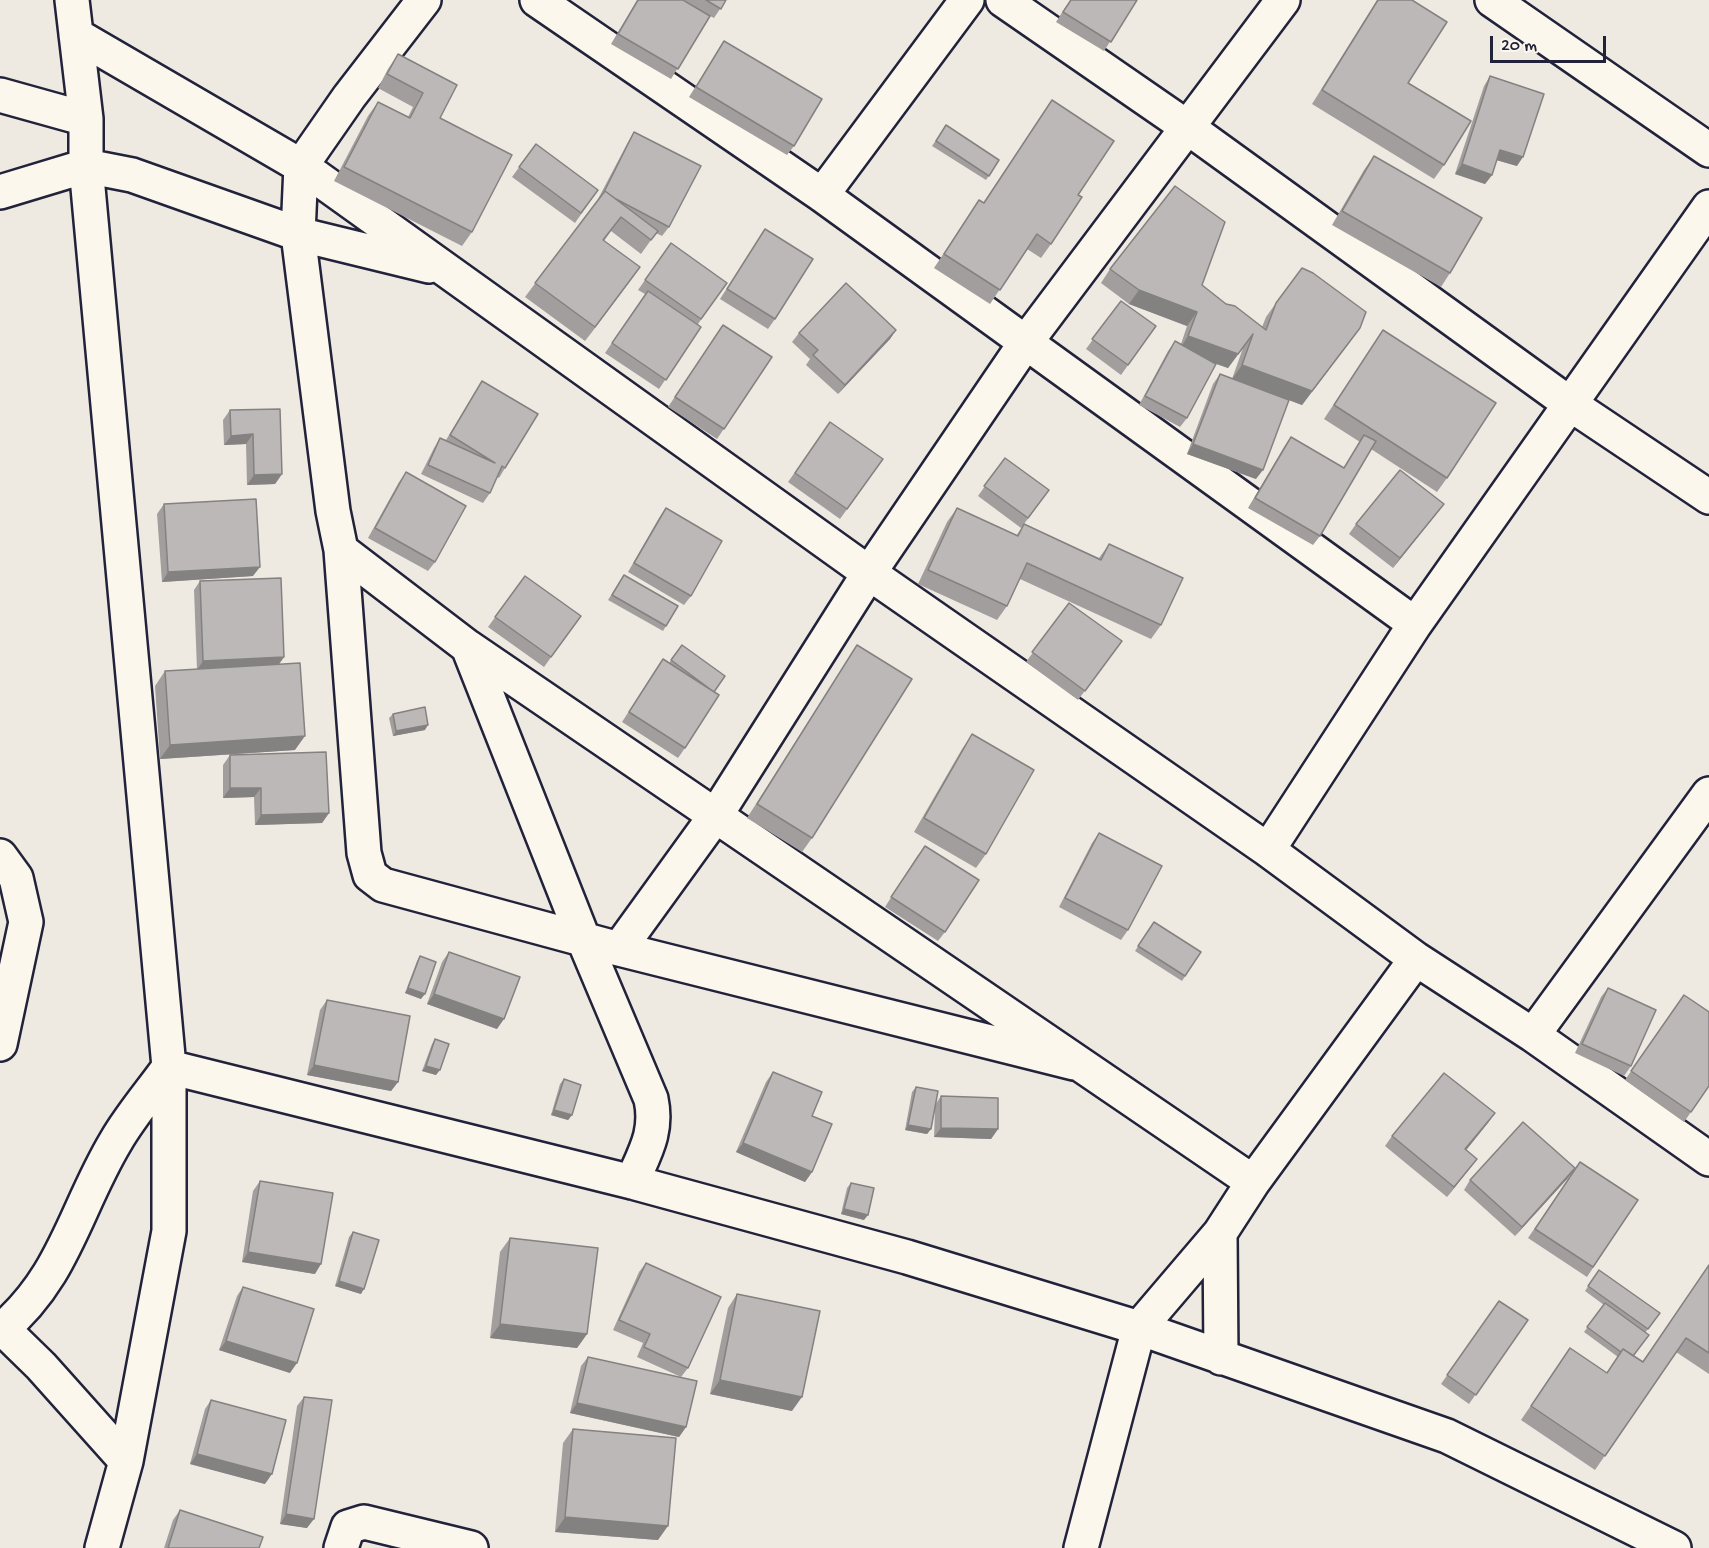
<!DOCTYPE html>
<style>
body{margin:0}
#map{position:relative;width:1709px;height:1548px;overflow:hidden;background:#eeeae2;font-family:"Gochi Hand",sans-serif}
canvas{display:block}
.scale{position:absolute;left:1490px;top:36px;width:116px;height:27px;box-sizing:border-box;border:3px solid #22223b;border-top:0;padding-left:8px;font-size:18px;line-height:21px;white-space:nowrap;color:#22223b;-webkit-text-stroke:4px #fbf7ec;paint-order:stroke}
</style>
<div id="map">
<canvas width="1709" height="1548"></canvas>
<div class="scale">20 m</div>
</div>
<script>
const g = document.querySelector('canvas').getContext('2d');
g.lineJoin = 'round';
function stroke(path, color, width, dash) { g.strokeStyle = color; g.lineWidth = width; g.lineCap = dash ? 'butt' : 'round'; g.setLineDash(dash || []); g.stroke(path); }
function fill(path, color) { g.fillStyle = color; g.fill(path, 'evenodd'); }
const minor = new Path2D(`
 M 72,0 L 86,119 L 86,166 L 169,1067 L 169,1231 L 126,1461 L 102,1548
 M 424,0 L 349,97 L 301,166 L 298,234 L 333,511 L 341,550 L 364,853 L 370,875 L 383,885 L 619,949 L 1074,1063
 M 537,0 L 822,195 L 1415,624
 M 1003,0 L 1187,127 L 1570,404 L 1709,497
 M 1492,0 L 1709,150
 M 76,35 L 301,166 L 869,573 L 1268,850 L 1416,959 L 1533,1035 L 1709,1159
 M 0,95 L 86,119
 M 0,192 L 86,166 L 132,175 L 298,234 L 429,266
 M 822,195 L 967,0
 M 341,550 L 468,647 L 1253,1182
 M 468,647 L 583,938 L 651,1099 C 658,1132 645,1152 632,1182
 M 1268,850 L 1415,624 L 1709,207
 M 0,856 L 16,878 L 26,922 L 0,1044
 M 619,949 L 716,815 L 869,573 L 1026,342 L 1283,0
 M 1533,1035 L 1709,794
 M 1220,1233 L 1221,1358
 M 0,1326 L 41,1366 L 126,1461
 M 0,1331 C 65,1277 75,1209 116,1141 C 131,1115 152,1091 169,1067 L 632,1182 L 907,1257 L 1139,1328 L 1447,1436 L 1674,1548
 M 341,1548 L 348,1527 L 364,1522 L 471,1548
 M 1081,1548 L 1139,1328 L 1220,1233 L 1253,1182 L 1416,959`);
stroke(minor, '#22223b', 38);
stroke(minor, '#fbf7ec', 33);
fill(new Path2D(`
 M 637,0 L 683,0 L 703,12 L 684,0 L 726,0 L 714,18 L 710,16 L 671,79 L 611,44 Z
 M 1070,0 L 1137,0 L 1104,51 L 1056,22 Z
 M 1377,0 L 1412,0 L 1408,83 L 1444,165 L 1434,179 L 1312,104 Z
 M 724,41 L 794,146 L 787,155 L 689,97 Z
 M 398,54 L 440,118 L 472,232 L 462,246 L 334,181 L 368,116 L 378,102 L 408,117 L 413,107 L 378,88 L 388,69 Z
 M 1490,76 L 1517,166 L 1496,160 L 1492,175 L 1485,184 L 1455,174 L 1484,86 Z
 M 1052,100 L 1078,195 L 1051,244 L 1041,258 L 1027,249 L 990,304 L 934,268 L 979,200 L 983,203 Z
 M 946,125 L 999,160 L 986,180 L 932,146 Z
 M 634,132 L 669,227 L 662,236 L 656,233 L 641,254 L 611,231 L 604,241 L 630,281 L 585,341 L 525,297 L 598,199 L 628,142 Z
 M 536,144 L 598,190 L 575,223 L 512,177 Z
 M 1374,156 L 1450,273 L 1441,287 L 1332,225 L 1364,170 Z
 M 765,229 L 775,319 L 768,329 L 720,299 Z
 M 671,243 L 727,283 L 698,324 L 701,327 L 659,389 L 605,353 L 645,294 L 638,290 Z
 M 1110,269 L 1202,285 L 1226,304 L 1262,327 L 1266,317 L 1276,303 L 1350,342 L 1302,405 L 1266,391 L 1256,479 L 1187,454 L 1213,384 L 1220,374 L 1232,379 L 1243,348 L 1228,368 L 1216,364 L 1187,418 L 1180,427 L 1139,405 L 1168,351 L 1175,341 L 1181,344 L 1187,326 L 1129,304 L 1101,283 Z
 M 1121,301 L 1156,326 L 1121,375 L 1086,349 Z
 M 723,325 L 772,357 L 717,439 L 668,407 Z
 M 896,330 L 890,339 L 838,394 L 806,365 L 810,359 L 792,342 L 799,333 Z
 M 1383,330 L 1447,478 L 1437,492 L 1371,449 L 1320,536 L 1313,545 L 1248,508 L 1284,447 L 1291,437 L 1344,468 L 1360,442 L 1324,419 Z
 M 482,381 L 505,468 L 499,478 L 497,477 L 490,493 L 483,503 L 421,474 L 434,448 L 440,438 L 446,440 Z
 M 280,409 L 282,474 L 275,484 L 247,485 L 246,444 L 224,445 L 223,420 L 230,410 Z
 M 830,422 L 883,459 L 840,519 L 788,482 Z
 M 1005,458 L 1049,490 L 1021,528 L 978,496 Z
 M 406,472 L 435,562 L 428,571 L 368,538 L 399,482 Z
 M 164,504 L 253,576 L 162,582 L 157,514 Z
 M 666,508 L 691,596 L 684,605 L 628,572 L 659,518 Z
 M 957,508 L 1016,536 L 1024,524 L 1099,558 L 1109,544 L 1161,625 L 1151,639 L 1020,579 L 1007,606 L 997,620 L 918,584 L 947,522 Z
 M 1437,513 L 1393,568 L 1349,534 L 1356,524 Z
 M 624,575 L 666,626 L 663,631 L 608,600 Z
 M 525,576 L 581,616 L 544,667 L 488,627 Z
 M 200,581 L 284,657 L 279,664 L 295,750 L 160,759 L 155,686 L 165,671 L 197,670 L 194,590 Z
 M 1069,603 L 1122,641 L 1078,700 L 1026,662 Z
 M 682,645 L 714,692 L 685,748 L 678,758 L 622,722 L 656,669 L 669,663 Z
 M 857,645 L 812,838 L 802,852 L 747,818 Z
 M 393,714 L 425,730 L 393,736 L 389,718 Z
 M 972,734 L 986,854 L 976,868 L 914,832 L 962,749 Z
 M 230,755 L 329,813 L 322,823 L 255,825 L 254,797 L 223,798 L 223,765 Z
 M 1099,833 L 1128,930 L 1121,940 L 1059,907 L 1092,843 Z
 M 918,855 L 945,932 L 938,941 L 885,907 Z
 M 1154,922 L 1201,952 L 1182,981 L 1135,951 Z
 M 449,952 L 497,1029 L 427,1004 L 442,962 Z
 M 420,956 L 421,999 L 405,993 L 417,961 Z
 M 1608,988 L 1631,1066 L 1624,1076 L 1575,1053 L 1601,997 Z
 M 1684,995 L 1709,1086 L 1684,1122 L 1625,1080 Z
 M 327,1000 L 398,1082 L 391,1091 L 307,1075 L 320,1010 Z
 M 435,1039 L 436,1075 L 422,1071 L 432,1044 Z
 M 773,1072 L 812,1116 L 812,1172 L 805,1182 L 736,1152 L 766,1082 Z
 M 564,1079 L 572,1115 L 568,1120 L 551,1115 L 560,1084 Z
 M 916,1087 L 935,1105 L 941,1096 L 998,1129 L 991,1139 L 934,1137 L 935,1109 L 931,1129 L 927,1134 L 905,1130 L 912,1092 Z
 M 1495,1113 L 1466,1150 L 1470,1168 L 1447,1197 L 1385,1146 L 1392,1136 Z
 M 1580,1162 L 1638,1200 L 1587,1277 L 1528,1238 Z
 M 1575,1168 L 1568,1178 L 1515,1236 L 1464,1190 L 1470,1180 Z
 M 260,1181 L 315,1274 L 242,1262 L 253,1191 Z
 M 851,1183 L 864,1220 L 841,1214 L 847,1188 Z
 M 353,1232 L 361,1294 L 335,1286 L 349,1237 Z
 M 510,1238 L 587,1334 L 577,1348 L 490,1338 L 500,1252 Z
 M 646,1263 L 688,1368 L 681,1377 L 637,1357 L 643,1343 L 613,1330 L 639,1272 Z
 M 1709,1265 L 1709,1374 L 1676,1352 L 1595,1470 L 1521,1420 L 1570,1348 L 1607,1373 L 1618,1357 L 1584,1332 L 1604,1305 L 1585,1291 L 1599,1270 L 1660,1313 L 1645,1333 L 1634,1356 L 1642,1362 Z
 M 243,1287 L 290,1373 L 219,1350 L 237,1296 Z
 M 737,1294 L 792,1411 L 710,1394 L 728,1308 Z
 M 1499,1301 L 1528,1320 L 1469,1404 L 1441,1384 Z
 M 588,1357 L 686,1427 L 679,1437 L 570,1413 L 581,1366 Z
 M 304,1397 L 307,1528 L 280,1524 L 297,1406 Z
 M 211,1400 L 265,1484 L 190,1464 L 205,1409 Z
 M 573,1429 L 658,1540 L 555,1532 L 563,1443 Z
 M 180,1510 L 259,1548 L 164,1548 L 173,1520 Z`), '#a29e9e');
fill(new Path2D(`
 M 1500,150 L 1523,157 L 1517,166 L 1493,159 Z
 M 1462,164 L 1492,175 L 1485,184 L 1455,174 Z
 M 640,267 L 630,281 L 585,341 L 595,327 Z
 M 1139,290 L 1197,312 L 1187,326 L 1129,304 Z
 M 1360,328 L 1302,405 L 1232,379 L 1242,365 Z
 M 896,330 L 890,339 L 838,394 L 845,385 Z
 M 1253,334 L 1228,368 L 1179,350 L 1188,336 Z
 M 253,434 L 246,444 L 224,445 L 231,436 Z
 M 1193,444 L 1263,470 L 1256,479 L 1187,454 Z
 M 282,474 L 275,484 L 247,485 L 254,475 Z
 M 1444,504 L 1437,513 L 1393,568 L 1400,558 Z
 M 260,567 L 253,576 L 162,582 L 168,572 Z
 M 284,657 L 277,667 L 197,670 L 203,661 Z
 M 428,725 L 425,730 L 393,736 L 396,731 Z
 M 305,736 L 295,750 L 160,759 L 170,745 Z
 M 230,788 L 261,788 L 254,797 L 223,798 Z
 M 329,813 L 322,823 L 255,825 L 261,815 Z
 M 408,988 L 425,994 L 421,999 L 405,993 Z
 M 434,994 L 504,1019 L 497,1029 L 427,1004 Z
 M 314,1065 L 398,1082 L 391,1091 L 307,1075 Z
 M 426,1066 L 440,1070 L 436,1075 L 422,1071 Z
 M 554,1110 L 572,1115 L 568,1120 L 551,1115 Z
 M 1495,1113 L 1488,1123 L 1459,1159 L 1465,1149 Z
 M 908,1125 L 931,1129 L 927,1134 L 905,1130 Z
 M 941,1128 L 998,1129 L 991,1139 L 934,1137 Z
 M 743,1143 L 812,1172 L 805,1182 L 736,1152 Z
 M 1477,1159 L 1470,1168 L 1447,1197 L 1454,1187 Z
 M 1575,1168 L 1568,1178 L 1515,1236 L 1522,1227 Z
 M 844,1209 L 868,1215 L 864,1220 L 841,1214 Z
 M 248,1252 L 321,1264 L 315,1274 L 242,1262 Z
 M 339,1281 L 364,1289 L 361,1294 L 335,1286 Z
 M 500,1324 L 587,1334 L 577,1348 L 490,1338 Z
 M 226,1341 L 297,1363 L 290,1373 L 219,1350 Z
 M 720,1380 L 802,1397 L 792,1411 L 710,1394 Z
 M 577,1403 L 686,1427 L 679,1437 L 570,1413 Z
 M 197,1454 L 272,1474 L 265,1484 L 190,1464 Z
 M 286,1514 L 314,1519 L 307,1528 L 280,1524 Z
 M 565,1517 L 668,1526 L 658,1540 L 555,1532 Z`), '#848181');
const building = new Path2D(`
 M 638,0 L 683,0 L 710,16 L 678,69 L 618,34 Z
 M 706,0 L 726,0 L 721,9 Z
 M 1071,0 L 1137,0 L 1111,42 L 1063,12 Z
 M 1378,0 L 1412,0 L 1447,22 L 1408,83 L 1471,121 L 1444,165 L 1322,90 Z
 M 724,41 L 822,99 L 794,146 L 696,87 Z
 M 398,54 L 457,85 L 440,118 L 512,155 L 472,232 L 344,167 L 378,102 L 410,118 L 423,93 L 387,74 Z
 M 1490,76 L 1544,94 L 1523,157 L 1500,150 L 1492,175 L 1462,164 Z
 M 1052,100 L 1114,141 L 1078,195 L 1082,197 L 1051,244 L 1037,234 L 1000,290 L 944,254 L 979,200 L 984,203 Z
 M 946,125 L 999,160 L 989,176 L 936,141 Z
 M 634,132 L 701,166 L 669,227 L 616,199 L 605,191 L 604,192 Z
 M 536,144 L 598,190 L 581,213 L 519,167 Z
 M 1374,156 L 1482,218 L 1450,273 L 1342,211 Z
 M 1175,186 L 1225,222 L 1202,285 L 1226,304 L 1235,306 L 1266,330 L 1276,303 L 1302,268 L 1313,273 L 1366,312 L 1360,328 L 1312,391 L 1242,365 L 1253,334 L 1238,354 L 1188,336 L 1197,312 L 1139,290 L 1110,269 Z
 M 605,191 L 658,231 L 651,240 L 621,217 L 603,240 L 640,267 L 595,327 L 535,283 Z
 M 765,229 L 813,259 L 775,319 L 727,289 Z
 M 671,243 L 727,283 L 701,319 L 645,280 Z
 M 846,283 L 896,330 L 845,385 L 813,355 L 818,350 L 799,333 Z
 M 648,291 L 701,327 L 666,380 L 612,343 Z
 M 1121,301 L 1156,326 L 1128,365 L 1092,339 Z
 M 723,325 L 772,357 L 724,429 L 675,397 Z
 M 1383,330 L 1496,403 L 1447,478 L 1334,405 Z
 M 1175,341 L 1216,364 L 1187,418 L 1145,396 Z
 M 1220,374 L 1289,400 L 1263,470 L 1193,444 Z
 M 482,381 L 538,414 L 505,468 L 502,466 L 490,493 L 428,465 L 440,438 L 495,463 L 450,435 Z
 M 280,409 L 282,474 L 254,475 L 253,434 L 231,436 L 230,410 Z
 M 830,422 L 883,459 L 847,509 L 795,473 Z
 M 1364,435 L 1376,441 L 1320,536 L 1255,498 L 1291,437 L 1344,468 Z
 M 1005,458 L 1049,490 L 1028,518 L 984,486 Z
 M 1400,470 L 1444,504 L 1400,558 L 1356,524 Z
 M 406,472 L 466,506 L 435,562 L 375,528 Z
 M 256,499 L 260,567 L 168,572 L 164,504 Z
 M 666,508 L 722,541 L 691,596 L 634,563 Z
 M 957,508 L 1018,536 L 1024,524 L 1101,560 L 1109,544 L 1183,578 L 1161,625 L 1027,563 L 1007,606 L 928,570 Z
 M 624,575 L 678,606 L 666,626 L 612,595 Z
 M 525,576 L 581,616 L 551,657 L 495,617 Z
 M 281,578 L 284,657 L 203,661 L 200,581 Z
 M 1069,603 L 1122,641 L 1085,691 L 1032,652 Z
 M 682,645 L 725,676 L 714,692 L 671,660 Z
 M 857,645 L 912,679 L 812,838 L 757,804 Z
 M 663,659 L 719,695 L 685,748 L 629,712 Z
 M 300,663 L 305,736 L 170,745 L 165,671 Z
 M 425,707 L 428,725 L 396,731 L 393,714 Z
 M 972,734 L 1034,770 L 986,854 L 924,818 Z
 M 326,752 L 329,813 L 261,815 L 261,788 L 230,788 L 230,755 Z
 M 1099,833 L 1162,866 L 1128,930 L 1065,898 Z
 M 925,846 L 979,880 L 945,932 L 891,897 Z
 M 1154,922 L 1201,952 L 1185,976 L 1138,946 Z
 M 449,952 L 520,977 L 504,1019 L 434,994 Z
 M 420,956 L 436,962 L 425,994 L 408,988 Z
 M 1608,988 L 1656,1010 L 1631,1066 L 1582,1044 Z
 M 1684,995 L 1709,1012 L 1709,1086 L 1691,1112 L 1631,1071 Z
 M 327,1000 L 410,1016 L 398,1082 L 314,1065 Z
 M 435,1039 L 449,1044 L 440,1070 L 426,1066 Z
 M 773,1072 L 822,1092 L 812,1116 L 832,1124 L 812,1172 L 743,1143 Z
 M 1444,1073 L 1495,1113 L 1465,1149 L 1477,1159 L 1454,1187 L 1392,1136 Z
 M 564,1079 L 581,1085 L 572,1115 L 554,1110 Z
 M 916,1087 L 938,1091 L 931,1129 L 908,1125 Z
 M 941,1096 L 998,1098 L 998,1129 L 941,1128 Z
 M 1523,1122 L 1575,1168 L 1522,1227 L 1470,1180 Z
 M 1580,1162 L 1638,1200 L 1593,1267 L 1535,1229 Z
 M 260,1181 L 333,1193 L 321,1264 L 248,1252 Z
 M 851,1183 L 874,1188 L 868,1215 L 844,1209 Z
 M 353,1232 L 379,1240 L 364,1289 L 339,1281 Z
 M 510,1238 L 598,1248 L 587,1334 L 500,1324 Z
 M 646,1263 L 721,1297 L 688,1368 L 644,1347 L 650,1334 L 619,1320 Z
 M 1709,1265 L 1709,1353 L 1686,1338 L 1605,1456 L 1531,1406 L 1570,1348 L 1607,1373 L 1623,1349 L 1643,1362 Z
 M 1599,1270 L 1660,1313 L 1648,1329 L 1588,1286 Z
 M 243,1287 L 314,1309 L 297,1363 L 226,1341 Z
 M 737,1294 L 820,1311 L 802,1397 L 720,1380 Z
 M 1499,1301 L 1528,1320 L 1476,1395 L 1447,1375 Z
 M 1605,1303 L 1649,1335 L 1633,1356 L 1623,1349 L 1621,1352 L 1587,1327 Z
 M 588,1357 L 697,1381 L 686,1427 L 577,1403 Z
 M 304,1397 L 332,1400 L 314,1519 L 286,1514 Z
 M 211,1400 L 286,1420 L 272,1474 L 197,1454 Z
 M 573,1429 L 676,1438 L 668,1526 L 565,1517 Z
 M 180,1510 L 263,1537 L 259,1548 L 168,1548 Z`);
fill(building, '#bcb8b8');
stroke(building, '#848181', 1.5);
</script>
